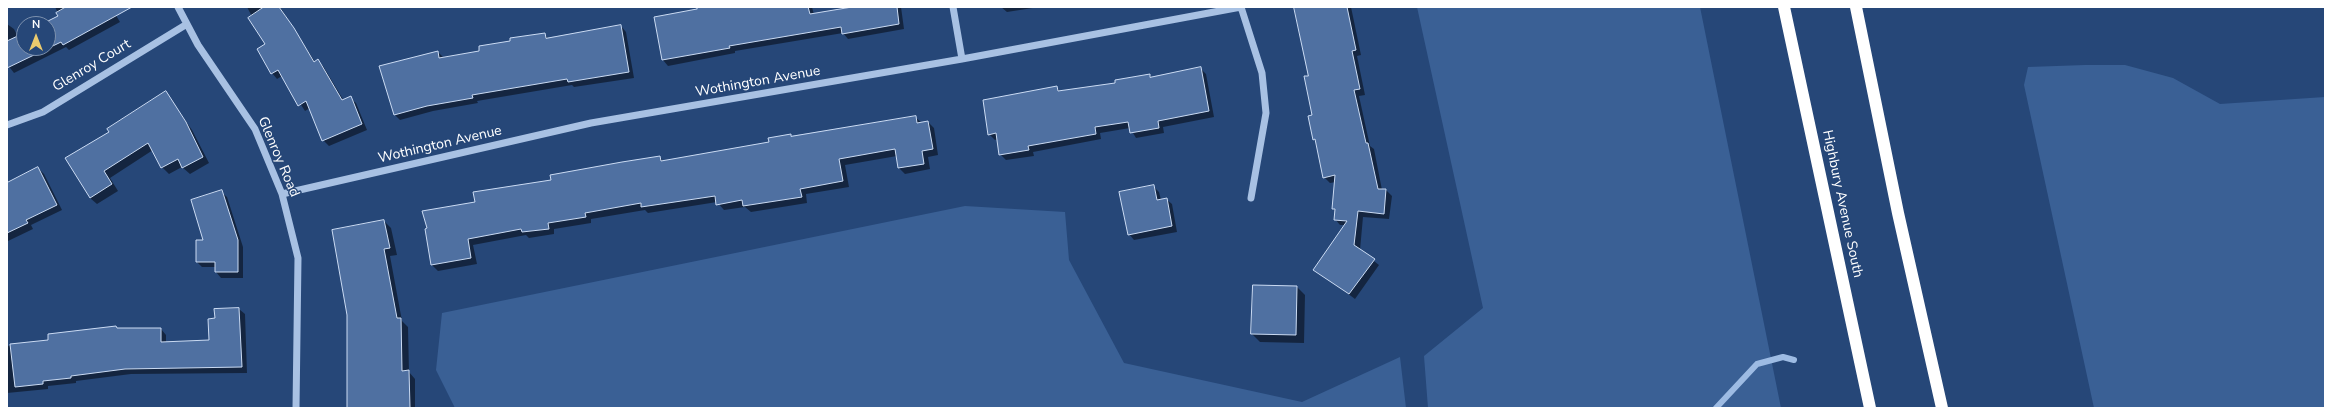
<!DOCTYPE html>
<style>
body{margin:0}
#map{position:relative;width:2332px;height:415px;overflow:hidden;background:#264778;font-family:"Nunito Sans",sans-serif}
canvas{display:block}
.frame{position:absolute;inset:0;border:8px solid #fff;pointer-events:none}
.north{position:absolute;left:16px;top:16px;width:40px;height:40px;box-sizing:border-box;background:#264778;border:1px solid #7d91ae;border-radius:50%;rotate:0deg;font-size:11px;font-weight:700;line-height:16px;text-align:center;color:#fff}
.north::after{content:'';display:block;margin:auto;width:14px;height:18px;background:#ebcb6e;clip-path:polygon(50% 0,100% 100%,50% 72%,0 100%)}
</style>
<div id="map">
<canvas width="2332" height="415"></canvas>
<div class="frame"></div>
<div class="north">N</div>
</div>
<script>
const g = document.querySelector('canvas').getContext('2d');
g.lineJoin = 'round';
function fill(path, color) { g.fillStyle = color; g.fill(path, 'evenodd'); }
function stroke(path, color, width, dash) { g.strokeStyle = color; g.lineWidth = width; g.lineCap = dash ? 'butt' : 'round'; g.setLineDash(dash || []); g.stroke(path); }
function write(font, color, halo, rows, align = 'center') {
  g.font = font + ' "Nunito Sans",sans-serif'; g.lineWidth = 3; g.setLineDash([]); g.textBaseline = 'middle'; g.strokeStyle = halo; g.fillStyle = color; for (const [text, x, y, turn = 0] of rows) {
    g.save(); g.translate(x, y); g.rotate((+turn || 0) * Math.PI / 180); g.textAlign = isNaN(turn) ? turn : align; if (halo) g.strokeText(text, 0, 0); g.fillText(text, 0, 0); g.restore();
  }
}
fill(new Path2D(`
 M 1417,7 L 1700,7 L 1781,408 L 1428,408 L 1424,356 L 1483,308 Z
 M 2085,65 L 2125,65 L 2173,78 L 2220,104 L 2325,97 L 2325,408 L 2094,408 L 2024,85 L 2028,67 Z
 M 965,206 L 1065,212 L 1069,260 L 1124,363 L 1302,402 L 1400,357 L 1406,408 L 455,408 L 436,370 L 442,313 Z`), '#3a6095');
fill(new Path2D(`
 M 55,7 L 111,7 L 120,22 L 69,50 L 66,47 L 14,73 L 7,64 L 7,24 L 14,29 L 18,37 L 24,34 L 24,48 L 48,48 L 48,27 L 61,19 Z
 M 247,7 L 280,7 L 315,62 L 318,61 L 323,66 L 344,101 L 350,98 L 356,103 L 367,130 L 329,146 L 323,140 L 310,108 L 305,111 L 282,76 L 277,79 L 272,73 L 267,45 Z
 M 697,7 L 812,7 L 814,15 L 849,7 L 901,7 L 904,29 L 848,39 L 843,33 L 735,51 L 735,53 L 668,66 L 663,60 L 655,17 L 698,10 Z
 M 1001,7 L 1039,7 L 1007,12 Z
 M 1295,7 L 1351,7 L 1361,55 L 1357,56 L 1365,95 L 1359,96 L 1370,146 L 1374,149 L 1382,190 L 1386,190 L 1392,196 L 1389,219 L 1363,217 L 1360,250 L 1379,265 L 1355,299 L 1315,269 L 1346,225 L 1340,225 L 1335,219 L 1335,211 L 1333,208 L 1336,182 L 1330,183 L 1324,177 L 1316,142 L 1314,139 L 1309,76 Z
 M 621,26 L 626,32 L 634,78 L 574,87 L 572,85 L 477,101 L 478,103 L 433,111 L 400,120 L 395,115 L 438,52 L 443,57 L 481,51 L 544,34 L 548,38 Z
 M 1200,68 L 1206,74 L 1214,117 L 1163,127 L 1164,133 L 1136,138 L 1130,128 L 1100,133 L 1101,139 L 1033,152 L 1034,156 L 1006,160 L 1000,154 L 998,139 L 995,140 L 989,134 L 1057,88 L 1061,92 L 1116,84 L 1149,75 L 1152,77 Z
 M 166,93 L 192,130 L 209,163 L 190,174 L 182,167 L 169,174 L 162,167 L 153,150 L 110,178 L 118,191 L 97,204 L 90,198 L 110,132 Z
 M 915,117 L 922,123 L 928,122 L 934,128 L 938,155 L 928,157 L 930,169 L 905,174 L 899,168 L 897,156 L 845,165 L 849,187 L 806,194 L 807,203 L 751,212 L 745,207 L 724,210 L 717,202 L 648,213 L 645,210 L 591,219 L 591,223 L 554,229 L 554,234 L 529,238 L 526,235 L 473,245 L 477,264 L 438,271 L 432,265 L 476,203 L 552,181 L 660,157 L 664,162 L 770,143 L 790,135 L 793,137 Z
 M 38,168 L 44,174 L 62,210 L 31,225 L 33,229 L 8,241 L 7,184 Z
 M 1154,187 L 1159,192 L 1161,200 L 1166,199 L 1172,204 L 1177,232 L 1134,240 L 1129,234 Z
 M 221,192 L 227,197 L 243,247 L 243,278 L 221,278 L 216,272 L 216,267 L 202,267 L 197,262 Z
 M 384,221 L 391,228 L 397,255 L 390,256 L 402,321 L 408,327 L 409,372 L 415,379 L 415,408 L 350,408 Z
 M 1297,287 L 1305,295 L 1304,343 L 1260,342 L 1252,334 Z
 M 239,309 L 245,314 L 247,373 L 131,374 L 76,381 L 76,383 L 48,386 L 48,389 L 7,393 L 7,346 L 50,341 L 116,327 L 119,329 L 161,329 L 166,335 L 166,343 L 210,341 L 216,319 L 215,310 Z`), '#0007');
stroke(new Path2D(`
 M 1716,408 L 1757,364 L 1783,357 L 1794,360`), '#9dbbe3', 6);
const building = new Path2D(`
 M 66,7 L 132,7 L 63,45 L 61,42 L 7,68 L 7,41 L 24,33 L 24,48 L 48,48 L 48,24 L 42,24 L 58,16 L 56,13 Z
 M 264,7 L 279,7 L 294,28 L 314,62 L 318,59 L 342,100 L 351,96 L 362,124 L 322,141 L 306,101 L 298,106 L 278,70 L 271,74 L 257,49 L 265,44 L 248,18 Z
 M 696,7 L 808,7 L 810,14 L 852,7 L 897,7 L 899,24 L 842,34 L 841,27 L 729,46 L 730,48 L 662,60 L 654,17 L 697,9 Z
 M 1294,7 L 1347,7 L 1356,50 L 1352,51 L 1360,89 L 1354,90 L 1366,143 L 1368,143 L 1378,189 L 1386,189 L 1384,214 L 1358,211 L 1354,245 L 1375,259 L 1349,294 L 1313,270 L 1347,221 L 1334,220 L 1335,209 L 1332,209 L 1335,175 L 1323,178 L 1315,139 L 1313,140 L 1308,116 L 1312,115 L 1304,76 L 1308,76 Z
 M 621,25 L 629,72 L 568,82 L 567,79 L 472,95 L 473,98 L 427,106 L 394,115 L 379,66 L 438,51 L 439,58 L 479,51 L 479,46 L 510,41 L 510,38 L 545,33 L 546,38 Z
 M 1201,67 L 1209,111 L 1158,121 L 1159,128 L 1130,133 L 1128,122 L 1095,127 L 1096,134 L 1028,146 L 1029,150 L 999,155 L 996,133 L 988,135 L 983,100 L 1057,86 L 1058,91 L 1115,83 L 1115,80 L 1150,74 L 1150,77 Z
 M 166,91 L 186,122 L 203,157 L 182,168 L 178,159 L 161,168 L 148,143 L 104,171 L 112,184 L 90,198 L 65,158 L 109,132 L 107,129 Z
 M 916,116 L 917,123 L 928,121 L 933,149 L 922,151 L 924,164 L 898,168 L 895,149 L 839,159 L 843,181 L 800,189 L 802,197 L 743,206 L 742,200 L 716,205 L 715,196 L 641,207 L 641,203 L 585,213 L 586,217 L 548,223 L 549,229 L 522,232 L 521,229 L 468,239 L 471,258 L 431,265 L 425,229 L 427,228 L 422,211 L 475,202 L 473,192 L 551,180 L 550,175 L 622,162 L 660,156 L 661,161 L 769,142 L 768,138 L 791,134 L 791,136 Z
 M 38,167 L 57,205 L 26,220 L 28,223 L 7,233 L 7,183 Z
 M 1154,185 L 1157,200 L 1167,198 L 1172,226 L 1128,235 L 1119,192 Z
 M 222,190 L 238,240 L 238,272 L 215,272 L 215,262 L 196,262 L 196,240 L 203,240 L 191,200 Z
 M 384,220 L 390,248 L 384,249 L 397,318 L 401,318 L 402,371 L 409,370 L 410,408 L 347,408 L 347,315 L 332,230 Z
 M 1253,285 L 1297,286 L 1296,335 L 1251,334 Z
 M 239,308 L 242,367 L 125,369 L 71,376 L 71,378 L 43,381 L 43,384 L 15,387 L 10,344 L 48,340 L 48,334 L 116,326 L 117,328 L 161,328 L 161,342 L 209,340 L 208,319 L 215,318 L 214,309 Z`);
fill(building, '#4f70a1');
stroke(building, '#cbdbf3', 1);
stroke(new Path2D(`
 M 178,7 L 198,45 L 255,129 L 282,194 L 298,258 L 296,408
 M 953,7 L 962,59
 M 1241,7 L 1262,73 L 1266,113 L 1251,198
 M 7,125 L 43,112 L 187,24
 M 282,194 L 591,123 L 962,59 L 1241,7`), '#a8c1e3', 7);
stroke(new Path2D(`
 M 1784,7 L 1870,408
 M 1856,7 L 1898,213 L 1942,408`), '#fff', 12);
write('14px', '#fff', '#264778', [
 ["Glenroy Court",92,66,-31],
 ["Wothington Avenue",758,82,-10],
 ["Wothington Avenue",440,145,-13],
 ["Glenroy Road",278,157,67],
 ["Highbury Avenue South",1842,204,78]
]);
</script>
